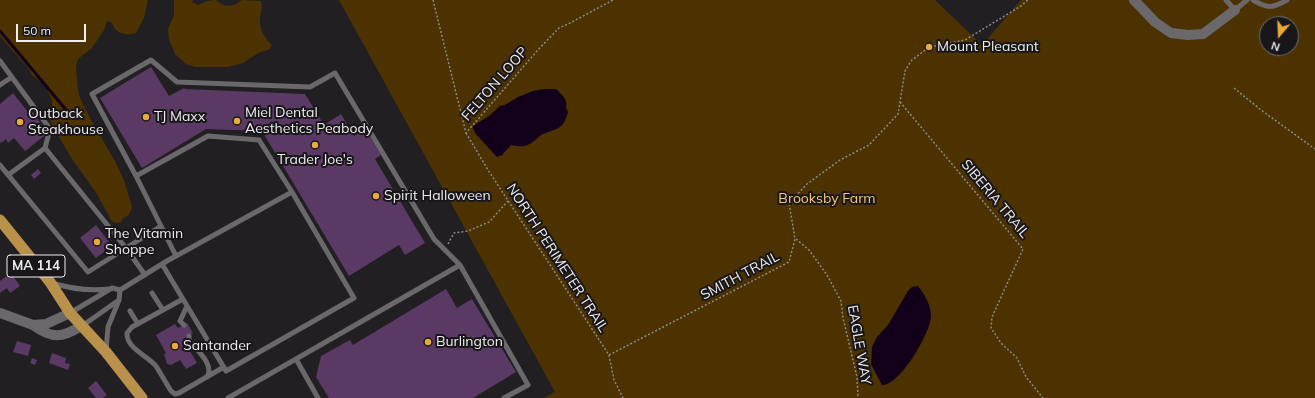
<!DOCTYPE html>
<style>
body{margin:0}
#map{position:relative;width:1315px;height:398px;overflow:hidden;background:#211f22;font-family:Mulish,sans-serif}
canvas{display:block}
.north{position:absolute;left:1259px;top:16px;width:40px;height:40px;box-sizing:border-box;background:#181619;border:1px solid #6e6c6f;border-radius:50%;rotate:199deg;font-size:11px;font-weight:700;line-height:16px;text-align:center;color:#eeedef}
.north::after{content:'';display:block;margin:auto;width:14px;height:18px;background:#e8ab37;clip-path:polygon(50% 0,100% 100%,50% 72%,0 100%)}
.scale{position:absolute;left:16px;top:24px;width:70px;height:18px;box-sizing:border-box;border:2px solid #eeedef;border-top:0;padding-left:5px;font-size:12px;line-height:14px;white-space:nowrap;color:#eeedef;-webkit-text-stroke:3px #181619;paint-order:stroke}
</style>
<div id="map">
<canvas width="1315" height="398"></canvas>
<div class="north">N</div>
<div class="scale">50 m</div>
</div>
<script>
const g = document.querySelector('canvas').getContext('2d');
g.lineJoin = 'round';
function fill(path, color) { g.fillStyle = color; g.fill(path, 'evenodd'); }
function stroke(path, color, width, dash) { g.strokeStyle = color; g.lineWidth = width; g.lineCap = dash ? 'butt' : 'round'; g.setLineDash(dash || []); g.stroke(path); }
function write(font, color, halo, rows, align = 'center') {
  g.font = font + ' Mulish,sans-serif'; g.lineWidth = 4; g.setLineDash([]); g.textBaseline = 'middle'; g.strokeStyle = halo; g.fillStyle = color; for (const [text, x, y, turn = 0] of rows) {
    g.save(); g.translate(x, y); g.rotate((+turn || 0) * Math.PI / 180); g.textAlign = isNaN(turn) ? turn : align; if (halo) g.strokeText(text, 0, 0); g.fillText(text, 0, 0); g.restore();
  }
}
fill(new Path2D(`
 M 0,0 L 148,0 L 144,18 L 136,33 C 126,36 116,34 112,23 L 107,21 L 104,30 L 92,48 L 78,59 L 76,66 L 78,90 L 80,98 L 91,120 L 116,163 L 124,180 L 132,207 L 129,215 L 123,218 L 121,222 L 115,223 L 111,220 L 97,194 L 72,159 L 53,127 L 50,119 L 52,110 L 52,101 L 47,89 L 42,83 L 33,76 L 27,67 L 0,36 Z
 M 174,0 L 193,0 L 192,2 L 198,5 C 203,2 210,0 216,0 C 218,1 219,3 221,4 C 229,8 236,5 242,0 L 261,1 C 263,9 261,10 260,18 C 259,28 264,38 272,45 L 270,49 L 258,53 L 243,63 L 228,67 L 195,67 L 186,64 L 175,54 L 169,40 L 168,29 L 174,15 Z
 M 339,0 L 935,0 L 982,45 L 1021,0 L 1315,0 L 1315,398 L 544,398 L 555,392 ZM 1267,24 L 1291,24 L 1291,48 L 1267,48 Z`), '#4b3200');
fill(new Path2D(`
 M 544,89 L 556,89 C 562,95 568,99 566,108 L 568,112 C 563,131 556,128 541,135 C 539,136 537,139 534,141 C 527,147 520,147 511,145 L 502,155 L 497,157 L 475,133 L 473,128 L 473,126 L 489,116 L 500,106 L 505,105 L 518,97 L 533,91 Z
 M 918,286 C 925,295 931,305 931,317 C 930,333 900,386 882,385 L 871,364 L 872,347 L 877,337 L 888,325 L 908,291 L 912,287 Z`), '#12001b');
stroke(new Path2D(`
 M 0,31 L 72,117`), '#12001b', 3);
fill(new Path2D(`
 M 151,67 L 169,96 L 184,88 L 185,89 L 305,94 L 324,125 L 341,114 L 354,136 L 365,129 L 381,155 L 375,159 L 425,243 L 405,255 L 399,245 L 349,276 L 262,131 L 206,129 L 142,168 L 100,98 Z
 M 13,93 L 28,112 L 31,110 L 48,133 L 25,151 L 14,138 L 8,143 L 6,139 L 1,143 L 0,142 L 0,104 Z
 M 38,169 L 41,173 L 34,179 L 31,175 Z
 M 96,225 L 112,246 L 96,258 L 80,238 Z
 M 11,273 L 20,286 L 10,293 L 7,288 L 0,293 L 0,281 Z
 M 446,289 L 457,308 L 472,299 L 516,372 L 473,398 L 329,398 L 316,377 L 321,356 L 350,340 L 353,345 Z
 M 187,323 L 193,333 L 183,339 L 197,363 L 186,369 L 180,360 L 171,365 L 167,364 L 164,354 L 166,353 L 156,335 L 175,324 L 178,328 Z
 M 17,341 L 31,345 L 28,356 L 13,352 Z
 M 52,353 L 66,358 L 65,363 L 70,364 L 68,370 L 49,363 Z
 M 32,358 L 37,360 L 35,365 L 30,363 Z
 M 96,381 L 107,395 L 103,398 L 96,398 L 88,388 Z`), '#5a3965');
stroke(new Path2D(`
 M 433,0 L 466,133 L 537,51 L 559,28 L 570,23 L 613,0
 M 1234,88 L 1261,110 L 1315,149
 M 900,102 L 1023,249 L 992,317 L 991,328 L 1001,343 L 1017,358 L 1026,377 L 1043,398
 M 466,133 L 488,170 L 609,355 L 614,380 L 623,398
 M 796,239 L 809,250 L 827,275 L 841,301 L 843,318 L 857,377 L 858,398
 M 448,244 L 454,233 L 468,231 L 489,222 L 508,201
 M 609,355 L 789,262 L 795,239 L 789,203 L 807,184 L 840,160 L 869,145 L 898,114 L 905,71 L 911,61 L 929,47 L 965,40 L 1021,6 L 1028,0`), '#8b898c', 1.5, [2, 2]);
stroke(new Path2D(`
 M 1226,0 L 1235,10 L 1247,0
 M 1253,0 C 1268,9 1273,8 1287,0
 M 0,61 L 50,129 L 45,148 L 8,175
 M 0,85 L 12,77
 M 45,148 L 126,248 L 161,226
 M 0,165 L 88,272 L 126,248 L 145,275
 M 136,176 L 92,94 L 151,60 L 177,82 L 310,87 L 335,73 L 434,239 L 460,265 L 528,385 L 504,398
 M 162,264 L 226,371 L 354,298 L 292,192 L 259,140 L 208,136 L 136,176 L 176,256
 M 52,283 C 71,289 89,291 109,289
 M 152,293 L 163,310
 M 183,299 L 132,327 L 127,333 C 126,348 148,356 156,366 C 161,374 166,383 171,391 L 175,394 L 179,393 L 224,367
 M 130,311 L 138,324
 M 70,313 L 112,288 L 120,290 L 167,261 L 292,192
 M 184,325 L 180,321 L 187,306
 M 82,326 L 119,300 L 120,290
 M 189,336 L 189,340 C 196,349 215,365 207,377
 M 106,351 L 108,327 L 119,300
 M 296,359 L 318,398
 M 228,398 L 460,265`), '#6b686c', 5);
stroke(new Path2D(`
 M 1134,0 L 1155,22 L 1171,33 L 1188,35 L 1203,34 L 1235,10
 M 0,313 L 33,325
 M 70,313 L 46,324 L 33,325 C 52,339 62,338 81,326`), '#6b686c', 10);
stroke(new Path2D(`
 M 0,220 L 50,282 L 70,313 L 106,352 L 142,398`), '#ba914a', 11);
for (const [x, y, r, color] of [
 [929,47,4,"#e8ab37"],
 [146,117,4,"#e8ab37"],
 [237,121,4,"#e8ab37"],
 [20,122,4,"#e8ab37"],
 [315,145,4,"#e8ab37"],
 [376,196,4,"#e8ab37"],
 [97,242,4,"#e8ab37"],
 [428,342,4,"#e8ab37"],
 [175,346,4,"#e8ab37"]
]) { const dot = new Path2D(); dot.arc(x, y, r, 0, 2 * Math.PI); g.fillStyle = color; g.fill(dot); stroke(dot, '#181619', 1.5); }
for (const [x, y, w] of [
 [36,266,58]
]) { const box = new Path2D(); box.roundRect(x - w / 2, y - 11, w, 22, 3); g.fillStyle = '#181619'; g.fill(box); stroke(box, '#eeedef', 1); }
write('bold 13px', '#eeedef', null, [
 ["MA 114",36,266]
]);
write('14px', '#eeedef', '#181619', [
 ["Mount Pleasant",937,47],
 ["Miel Dental",245,113],
 ["Aesthetics Peabody",245,129],
 ["Outback",28,114],
 ["Steakhouse",28,130],
 ["TJ Maxx",154,117],
 ["Trader Joe's",315,160,"center"],
 ["Spirit Halloween",384,196],
 ["The Vitamin",105,234],
 ["Shoppe",105,250],
 ["Burlington",436,342],
 ["Santander",183,346]
], 'left');
write('14px', '#eeedef', '#181619', [
 ["FELTON LOOP",495,84,-49],
 ["SIBERIA TRAIL",995,199,50],
 ["NORTH PERIMETER TRAIL",557,258,57],
 ["SMITH TRAIL",740,276,-28],
 ["EAGLE WAY",859,345,80]
]);
write('14px', '#f7c776', '#181619', [
 ["Brooksby Farm",827,199]
]);
</script>
